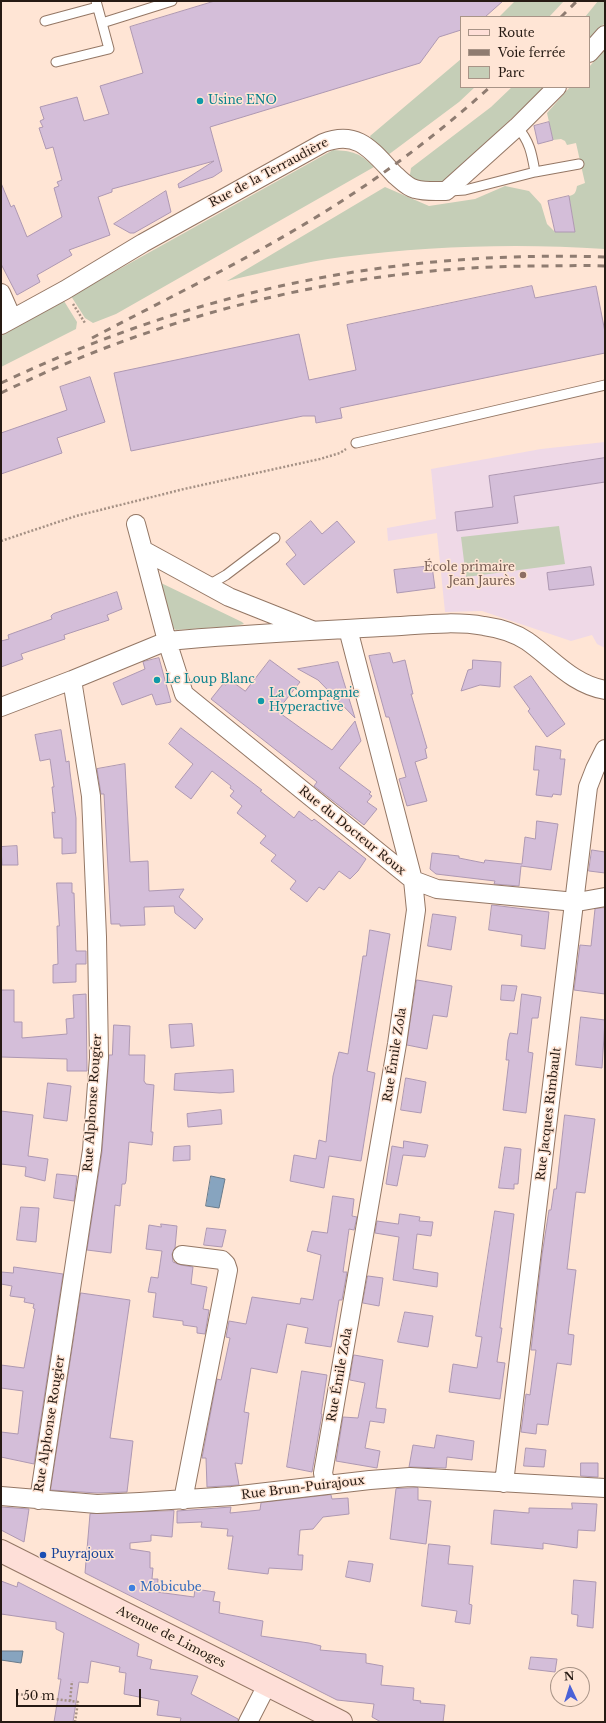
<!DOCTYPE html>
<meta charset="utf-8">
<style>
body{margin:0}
#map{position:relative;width:606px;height:1723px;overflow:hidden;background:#ffe5d5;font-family:"Libre Baskerville",serif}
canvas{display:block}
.frame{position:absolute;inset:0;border:2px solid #261a13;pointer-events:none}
.legend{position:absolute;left:460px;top:16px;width:130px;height:72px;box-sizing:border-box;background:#ffe5d5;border:1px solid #a89487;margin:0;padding:5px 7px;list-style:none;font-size:12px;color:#261a13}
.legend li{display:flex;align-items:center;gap:8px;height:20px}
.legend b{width:20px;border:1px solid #a89487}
.north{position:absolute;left:550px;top:1667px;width:40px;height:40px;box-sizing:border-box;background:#ffe5d5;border:1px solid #a89487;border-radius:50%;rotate:356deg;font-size:11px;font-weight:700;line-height:16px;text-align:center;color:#261a13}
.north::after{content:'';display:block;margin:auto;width:14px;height:18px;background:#4b62d7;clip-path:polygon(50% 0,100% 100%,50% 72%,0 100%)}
.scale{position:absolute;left:16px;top:1689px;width:125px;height:18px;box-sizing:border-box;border:2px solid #261a13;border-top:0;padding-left:5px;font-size:12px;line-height:14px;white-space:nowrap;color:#261a13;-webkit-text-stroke:3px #ffe5d5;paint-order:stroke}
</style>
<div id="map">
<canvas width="606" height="1723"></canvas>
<div class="frame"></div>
<ul class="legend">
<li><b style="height:5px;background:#fedfd8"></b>Route</li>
<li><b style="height:5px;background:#8f7c71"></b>Voie ferrée</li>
<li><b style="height:11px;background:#c5ceb7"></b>Parc</li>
</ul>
<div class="north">N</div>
<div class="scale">50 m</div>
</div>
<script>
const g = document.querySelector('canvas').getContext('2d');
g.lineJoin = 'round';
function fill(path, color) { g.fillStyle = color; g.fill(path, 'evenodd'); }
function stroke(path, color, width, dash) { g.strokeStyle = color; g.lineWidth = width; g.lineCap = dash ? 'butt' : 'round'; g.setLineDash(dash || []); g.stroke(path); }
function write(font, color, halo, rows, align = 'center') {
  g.font = font + ' "Libre Baskerville",serif'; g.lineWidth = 3; g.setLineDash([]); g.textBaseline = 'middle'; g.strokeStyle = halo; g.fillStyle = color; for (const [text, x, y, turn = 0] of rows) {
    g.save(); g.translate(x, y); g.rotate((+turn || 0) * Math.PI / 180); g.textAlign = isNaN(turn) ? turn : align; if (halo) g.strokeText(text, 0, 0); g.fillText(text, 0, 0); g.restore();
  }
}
fill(new Path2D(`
 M 605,442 L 605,648 L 597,644 L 592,635 L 571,641 L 482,611 L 445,612 L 437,533 L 388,541 L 387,528 L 436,519 L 431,469 L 541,449 Z`), '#efd9e7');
fill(new Path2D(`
 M 515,1 L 564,1 L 549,17 L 499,17 Z
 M 598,1 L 605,1 L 605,23 L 589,40 L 589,17 L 585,17 Z
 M 605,49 L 605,249 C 517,243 430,246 342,257 C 304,262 265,272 227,281 L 385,187 L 429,206 L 475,199 L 505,186 L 529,191 L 541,204 L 547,224 L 555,232 L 575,232 L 569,196 C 575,195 576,192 577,186 L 585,183 L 576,143 L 567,145 L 565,141 L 561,139 L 553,140 L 547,113 L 570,87 L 589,87 L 589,67 Z
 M 461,59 L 461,87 L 475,87 L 459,102 L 384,158 L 374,147 L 370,136 Z
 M 512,87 L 545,87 L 446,180 L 429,185 L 409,181 L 411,168 L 491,107 Z
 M 333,150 C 353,151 360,153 374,167 L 116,314 L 93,323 L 85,318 L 71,296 Z
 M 64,301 L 77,322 L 76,329 L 1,367 L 1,336 Z
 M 559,526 L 565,564 L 466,577 L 461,537 Z
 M 161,583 L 242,622 L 244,624 L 235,626 L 176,630 L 172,627 L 159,584 Z`), '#c5ceb7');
const water = new Path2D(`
 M 211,1176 L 225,1179 L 219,1208 L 206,1206 Z
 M 1,1651 L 23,1651 L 21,1663 L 1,1660 Z`);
fill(water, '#87a4bf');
stroke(water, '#6a7b8b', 1);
const building = new Path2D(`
 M 215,1 L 503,1 L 485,17 L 461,17 L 461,30 L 439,37 L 420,63 L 210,127 L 222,171 L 213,177 L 179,188 L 178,184 L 214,161 L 112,189 L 112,192 L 98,197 L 110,235 L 69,250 L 72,255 L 37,275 L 40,282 L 17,295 L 1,264 L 1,183 L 11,207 L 14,205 L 27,237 L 62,217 L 54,188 L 59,186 L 57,182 L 62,180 L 53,147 L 46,149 L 39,128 L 43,127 L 40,121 L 44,119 L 40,107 L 77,97 L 84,121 L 109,114 L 100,86 L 143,73 L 130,27 Z
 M 549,122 L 553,140 L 538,144 L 534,126 Z
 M 166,191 L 171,212 L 134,233 L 130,233 L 114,224 Z
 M 569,196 L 575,232 L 555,232 L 548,201 Z
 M 532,286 L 535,298 L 596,286 L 605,332 L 605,353 L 340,408 L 342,418 L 316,423 L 315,416 L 303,416 L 131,451 L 114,373 L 299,334 L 309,380 L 356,370 L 347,325 Z
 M 90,377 L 105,422 L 57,438 L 62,453 L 1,474 L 1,433 L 67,410 L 60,387 Z
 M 605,458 L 605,482 L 514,496 L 518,523 L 457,531 L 455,512 L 493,507 L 489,476 Z
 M 311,521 L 322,534 L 337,521 L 355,542 L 304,585 L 286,564 L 296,555 L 286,542 Z
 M 432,566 L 435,588 L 397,593 L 394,570 Z
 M 591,567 L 594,585 L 549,590 L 547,573 Z
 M 117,592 L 122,609 L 107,615 L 109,620 L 64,635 L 65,639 L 21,654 L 23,659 L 1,667 L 1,641 L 9,639 L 8,635 L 52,619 L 51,616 L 53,614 Z
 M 390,653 L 393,663 L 405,660 L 413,694 L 411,694 L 427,748 L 425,749 L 427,758 L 415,762 L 427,801 L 407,806 L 399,779 L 406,777 L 389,717 L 386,717 L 369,656 Z
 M 159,658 L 171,702 L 156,705 L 152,694 L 122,705 L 113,683 L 145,669 L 143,662 Z
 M 270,660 L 300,682 L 277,711 L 302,729 L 332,750 L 355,721 L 361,741 L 339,768 L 371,792 L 369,794 L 372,796 L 367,802 L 377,809 L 364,825 L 314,786 L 317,782 L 211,699 L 223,684 L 226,685 L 230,680 L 245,691 Z
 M 473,660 L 501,662 L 500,687 L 480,685 L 461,691 L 468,670 L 472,669 Z
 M 338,662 L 342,676 L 355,718 L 318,680 L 298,669 Z
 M 531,676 L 565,724 L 547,737 L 528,711 L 530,709 L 514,687 Z
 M 181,728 L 262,790 L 260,791 L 294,818 L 299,811 L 312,821 L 314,819 L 366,859 L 358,871 L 350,879 L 339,871 L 324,890 L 319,887 L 307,902 L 290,889 L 296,881 L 271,861 L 276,855 L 260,843 L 266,836 L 237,813 L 242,806 L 230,796 L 234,791 L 230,788 L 231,786 L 212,771 L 191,799 L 175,787 L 193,764 L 169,744 Z
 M 61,730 L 66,762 L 69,761 L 70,772 L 76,818 L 76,853 L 62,854 L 62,838 L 54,838 L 52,812 L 55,813 L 52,787 L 54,787 L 50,759 L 40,761 L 35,735 Z
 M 536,746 L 561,750 L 560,759 L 565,759 L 561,795 L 553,794 L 552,797 L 536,795 L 539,770 L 534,770 Z
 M 125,764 L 130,862 L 148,861 L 149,891 L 184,889 L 179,897 L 203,919 L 195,929 L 175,913 L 174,906 L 144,907 L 145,925 L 120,926 L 120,924 L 111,924 L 104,794 L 101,794 L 97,769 Z
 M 537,821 L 558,824 L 551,870 L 521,866 L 519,886 L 494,884 L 495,881 L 436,874 L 430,869 L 432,853 L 459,856 L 459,858 L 484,863 L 485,860 L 522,864 L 525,837 L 535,839 Z
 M 17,846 L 18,865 L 2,865 L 1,847 Z
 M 592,850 L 605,852 L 605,873 L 589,871 Z
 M 57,883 L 72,883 L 72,893 L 74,893 L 76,951 L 86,951 L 86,964 L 76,964 L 76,982 L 53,983 L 53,965 L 58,964 L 57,926 L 59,926 Z
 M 492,905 L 549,912 L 545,949 L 521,946 L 522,935 L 489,930 Z
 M 605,908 L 605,994 L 574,990 L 580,945 L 591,946 L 595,909 Z
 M 433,914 L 456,917 L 451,950 L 428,946 Z
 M 370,930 L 390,934 L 367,1071 L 375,1073 L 361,1161 L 329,1156 L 324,1188 L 290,1181 L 294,1155 L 316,1159 L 319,1140 L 326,1142 L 333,1076 L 339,1052 L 348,1054 L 363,956 L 366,956 Z
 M 417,980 L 452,986 L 447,1017 L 433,1015 L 427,1049 L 407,1045 Z
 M 502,985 L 517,986 L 514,1001 L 501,1000 Z
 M 1,990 L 14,990 L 14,1022 L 22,1022 L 22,1038 L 67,1034 L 66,1019 L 74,1018 L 73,995 L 86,994 L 87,1071 L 67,1071 L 67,1059 L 1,1057 Z
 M 522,994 L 541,997 L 538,1018 L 532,1018 L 528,1052 L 533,1053 L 526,1113 L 503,1110 L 509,1060 L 506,1060 L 508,1040 L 510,1033 L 517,1034 Z
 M 581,1017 L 605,1020 L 602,1068 L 576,1065 Z
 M 192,1024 L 194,1046 L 171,1048 L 169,1025 Z
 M 114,1025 L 130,1026 L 129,1055 L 145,1055 L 144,1081 L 146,1084 L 154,1085 L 151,1132 L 153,1132 L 152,1145 L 129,1142 L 126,1181 L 125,1184 L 122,1184 L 120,1206 L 115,1205 L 111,1253 L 87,1250 L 102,1152 L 109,1055 L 112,1055 Z
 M 233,1070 L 234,1092 L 220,1093 L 174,1090 L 175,1074 Z
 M 406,1078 L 426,1082 L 421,1113 L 401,1110 Z
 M 48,1083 L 71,1086 L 67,1121 L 44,1118 Z
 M 221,1110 L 222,1124 L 188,1127 L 187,1114 Z
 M 1,1111 L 33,1115 L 28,1156 L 48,1159 L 45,1181 L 25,1176 L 26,1167 L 1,1164 Z
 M 565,1115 L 595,1119 L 585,1193 L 576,1192 L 567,1269 L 576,1270 L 568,1334 L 574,1335 L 571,1365 L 557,1363 L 548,1425 L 537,1424 L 536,1434 L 521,1432 L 526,1394 L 530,1395 L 536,1350 L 531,1350 L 542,1255 L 549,1210 L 551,1210 L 554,1189 L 556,1189 Z
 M 404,1141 L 428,1145 L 425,1157 L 403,1155 L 397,1186 L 386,1184 L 392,1146 L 403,1148 Z
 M 190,1146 L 190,1160 L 173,1161 L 174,1147 Z
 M 505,1147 L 521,1149 L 518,1184 L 514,1184 L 514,1189 L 499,1188 Z
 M 57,1174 L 77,1176 L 74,1201 L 54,1198 Z
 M 333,1196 L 354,1199 L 352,1216 L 357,1217 L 354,1230 L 349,1229 L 343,1272 L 347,1272 L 342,1300 L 339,1300 L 331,1347 L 305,1343 L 308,1328 L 287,1324 L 277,1373 L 251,1368 L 244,1412 L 249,1413 L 242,1464 L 235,1463 L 239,1485 L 207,1487 L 206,1458 L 202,1458 L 217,1379 L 221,1380 L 230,1338 L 226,1337 L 229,1321 L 246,1324 L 252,1297 L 300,1304 L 301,1298 L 313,1300 L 321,1255 L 307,1251 L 312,1231 L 327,1233 Z
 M 21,1207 L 39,1208 L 36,1242 L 17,1240 Z
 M 495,1211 L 514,1214 L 500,1328 L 502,1328 L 497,1362 L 505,1363 L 500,1399 L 449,1392 L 453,1364 L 477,1368 L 482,1337 L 476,1336 Z
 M 400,1214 L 420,1217 L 419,1221 L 433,1222 L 431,1236 L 417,1234 L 413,1269 L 438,1273 L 437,1287 L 393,1280 L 399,1237 L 375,1233 L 377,1221 L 398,1224 Z
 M 161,1224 L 177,1226 L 175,1248 L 172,1254 L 173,1262 L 181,1265 L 193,1267 L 191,1284 L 207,1287 L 203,1309 L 209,1310 L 205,1334 L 197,1333 L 197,1327 L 183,1325 L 183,1321 L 153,1317 L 156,1293 L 148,1292 L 151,1277 L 158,1278 L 162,1251 L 146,1249 L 149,1225 L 161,1227 Z
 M 207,1228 L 226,1230 L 222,1247 L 204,1245 Z
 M 14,1267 L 63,1274 L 34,1464 L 1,1457 L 1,1432 L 18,1434 L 23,1391 L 1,1388 L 1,1365 L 24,1368 L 35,1309 L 33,1308 L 34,1304 L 24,1302 L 25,1298 L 10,1296 L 12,1286 L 1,1284 L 1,1272 L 13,1273 Z
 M 368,1276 L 383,1278 L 379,1306 L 363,1303 Z
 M 81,1293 L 130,1300 L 110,1438 L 133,1441 L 127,1492 L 97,1493 L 51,1490 Z
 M 405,1312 L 433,1316 L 428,1347 L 398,1342 Z
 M 354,1355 L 383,1360 L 376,1408 L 386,1409 L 384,1423 L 370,1421 L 365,1448 L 380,1451 L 377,1468 L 336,1461 L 343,1417 L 358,1418 L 365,1383 L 350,1380 Z
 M 302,1371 L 327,1375 L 321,1414 L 322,1414 L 312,1472 L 287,1467 Z
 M 437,1435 L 474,1441 L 472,1460 L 447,1457 L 446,1468 L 409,1467 L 413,1445 L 434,1448 Z
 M 526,1448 L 546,1450 L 544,1467 L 524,1466 Z
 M 581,1463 L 598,1463 L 598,1477 L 581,1476 Z
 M 418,1488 L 418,1500 L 431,1501 L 426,1544 L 390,1539 L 396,1489 Z
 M 331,1495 L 332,1499 L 348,1498 L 349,1514 L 323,1517 L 313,1529 L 300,1530 L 298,1555 L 303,1555 L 302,1570 L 269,1568 L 268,1574 L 228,1569 L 233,1536 L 227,1536 L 228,1529 L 201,1527 L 202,1522 L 177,1523 L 177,1511 L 231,1507 L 230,1513 L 260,1510 L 261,1503 Z
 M 572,1503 L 597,1504 L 595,1531 L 578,1530 L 577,1548 L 543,1543 L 543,1549 L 491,1544 L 494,1510 L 529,1513 L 529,1508 L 572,1509 Z
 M 1,1507 L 29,1509 L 24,1542 L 1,1530 Z
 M 174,1511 L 172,1537 L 151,1535 L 151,1541 L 130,1543 L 130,1549 L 150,1552 L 150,1568 L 153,1568 L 152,1579 L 158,1579 L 157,1592 L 194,1597 L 195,1589 L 215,1592 L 213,1601 L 220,1602 L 219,1613 L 263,1621 L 261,1636 L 309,1643 L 321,1646 L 320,1650 L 366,1654 L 366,1663 L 383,1666 L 381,1685 L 414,1688 L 413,1700 L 421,1701 L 420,1703 L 445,1705 L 443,1722 L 381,1722 L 372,1717 L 374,1704 L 337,1700 L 85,1573 L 90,1514 Z
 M 429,1544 L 450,1546 L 448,1564 L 473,1566 L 469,1604 L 472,1605 L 470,1624 L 455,1622 L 457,1611 L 422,1606 Z
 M 349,1561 L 373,1564 L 370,1582 L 346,1577 Z
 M 574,1580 L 596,1582 L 593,1628 L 577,1626 L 578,1615 L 572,1614 Z
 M 1,1581 L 17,1587 L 18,1582 L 139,1644 L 137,1656 L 152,1660 L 150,1669 L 198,1676 L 191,1694 L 238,1719 L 238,1722 L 180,1722 L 181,1718 L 157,1715 L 159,1701 L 124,1694 L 126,1673 L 119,1672 L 120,1667 L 91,1661 L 88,1683 L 79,1682 L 73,1722 L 54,1722 L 61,1679 L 58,1679 L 64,1633 L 56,1629 L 56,1622 L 1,1614 Z
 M 531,1657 L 557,1659 L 555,1672 L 529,1669 Z`);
fill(building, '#d4bed9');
stroke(building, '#ae98b2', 1);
const lane = new Path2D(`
 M 96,1 L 102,23 L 172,1
 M 45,21 L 97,7
 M 56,62 L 109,49 L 102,23
 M 535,172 L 579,164
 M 450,191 L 465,190 L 535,172 C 532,155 530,141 517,127
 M 356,443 L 605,385
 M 207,586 L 226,575 L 275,538`);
const street = new Path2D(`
 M 589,53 L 605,35
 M 1,293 L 12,318
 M 1,325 L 65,290 L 143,243 L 323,143 C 358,129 372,151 395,175 C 401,180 407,187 415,189 C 425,192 436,191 446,191 L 517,127 L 557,87
 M 136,524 L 143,550
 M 312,630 L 229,597 L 143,550 L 167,641 C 238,634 310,631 381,627 C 414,626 451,620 484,626 C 498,628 515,633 527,641 C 553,659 572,684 605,690
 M 1,707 L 72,680 L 167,641 L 184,694 L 413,880 L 437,889 L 565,901 L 583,901 L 605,897
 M 182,1255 L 222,1260 L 226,1264 L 228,1270 L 183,1500
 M 504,1483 L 588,787 L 595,769 L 605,749
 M 326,1485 L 323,1473 L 397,1044 L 416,910 L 413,880 L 348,629
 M 1,1496 L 97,1504 L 140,1502 L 232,1496 L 370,1480 L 410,1477 L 605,1488
 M 39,1500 L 92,1150 L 99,1058 L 97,937 L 91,796 L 72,680
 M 248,1722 L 267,1685`);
const secondary = new Path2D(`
 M 1,1551 L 341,1722`);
stroke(lane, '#947765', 11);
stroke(street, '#947765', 20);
stroke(secondary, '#947765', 24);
stroke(new Path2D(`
 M 73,304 L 85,323
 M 1,541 L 76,516 L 184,489 L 320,459 L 340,453 L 346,449
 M 17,1694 L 78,1702 L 75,1722
 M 70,1701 L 72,1681`), '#a59185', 2.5, [2, 2]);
stroke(lane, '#fff', 9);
stroke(street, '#fff', 18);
stroke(secondary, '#fedfd8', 22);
stroke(new Path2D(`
 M 561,17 L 577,1
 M 92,338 C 170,297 251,258 326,211 C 384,175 439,133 490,87
 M 1,383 C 197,291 388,250 605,257
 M 1,393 C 168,312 353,266 539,266 C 561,266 583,265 605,266`), '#8f7c71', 3, [7, 7]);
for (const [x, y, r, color] of [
 [200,101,4,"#0f9aa8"],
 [523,575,4,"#8d6e63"],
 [157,680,4,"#0f9aa8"],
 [261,701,4,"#0f9aa8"],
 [43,1555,4,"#1a4fb4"],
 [132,1588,4,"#3f7fe0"]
]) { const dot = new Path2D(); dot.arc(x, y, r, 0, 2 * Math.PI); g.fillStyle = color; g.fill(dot); stroke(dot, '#ffe5d5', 1.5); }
write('12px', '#0d838f', '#ffe5d5', [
 ["Usine ENO",208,101],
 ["Le Loup Blanc",165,680],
 ["La Compagnie",269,694],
 ["Hyperactive",269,708]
], 'left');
write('12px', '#261a13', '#ffe5d5', [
 ["Rue de la Terraudière",269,173,-28],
 ["Rue du Docteur Roux",352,831,39],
 ["Rue Émile Zola",395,1055,-81],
 ["Rue Alphonse Rougier",93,1103,-86],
 ["Rue Jacques Rimbault",549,1114,-83],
 ["Rue Émile Zola",340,1375,-80],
 ["Rue Alphonse Rougier",50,1424,-81],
 ["Rue Brun-Puirajoux",303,1488,-7],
 ["Avenue de Limoges",171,1637,27]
]);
write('12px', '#785e54', '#ffe5d5', [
 ["École primaire",515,568],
 ["Jean Jaurès",515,582]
], 'right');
write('12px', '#164399', '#ffe5d5', [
 ["Puyrajoux",51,1555]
], 'left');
write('12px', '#366cbe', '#ffe5d5', [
 ["Mobicube",140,1588]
], 'left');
</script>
